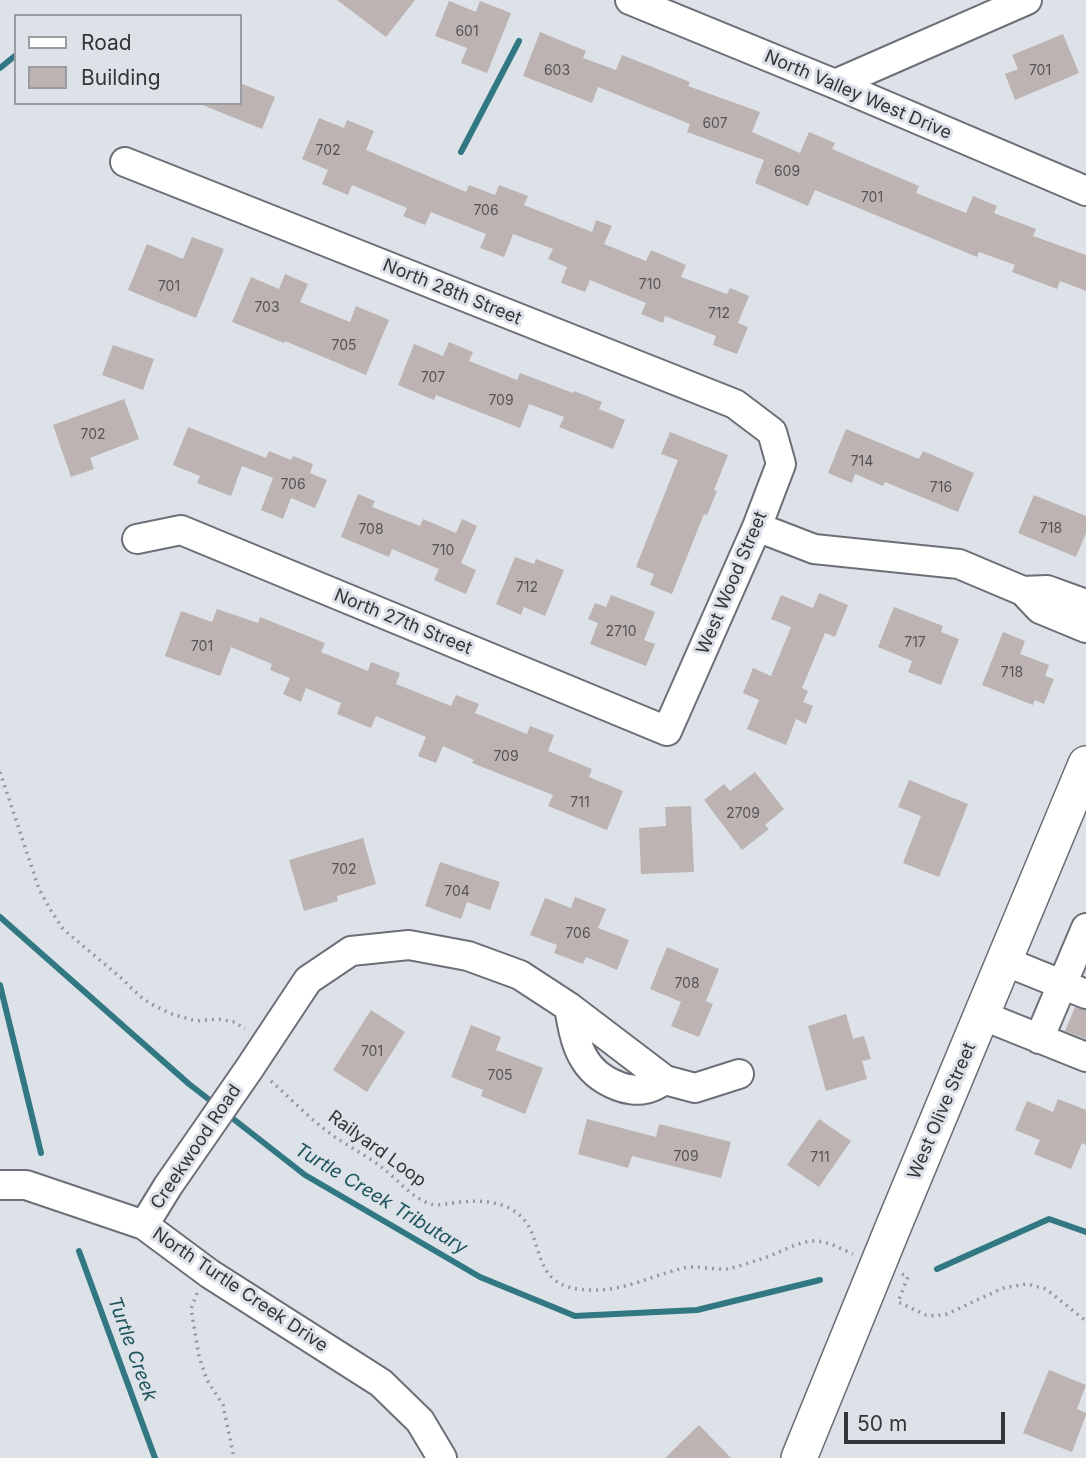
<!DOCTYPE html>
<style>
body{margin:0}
#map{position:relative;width:1086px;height:1458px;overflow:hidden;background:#dde2e9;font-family:Inter,sans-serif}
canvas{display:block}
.legend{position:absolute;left:14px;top:14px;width:228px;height:91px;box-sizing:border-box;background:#dde2e9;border:2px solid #999da2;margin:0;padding:9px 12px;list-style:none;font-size:21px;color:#343538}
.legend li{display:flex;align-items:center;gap:14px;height:35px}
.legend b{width:35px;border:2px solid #999da2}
.scale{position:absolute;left:844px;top:1412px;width:161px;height:32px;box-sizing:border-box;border:4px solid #343538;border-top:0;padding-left:9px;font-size:21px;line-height:24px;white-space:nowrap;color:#343538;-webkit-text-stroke:5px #dde2e9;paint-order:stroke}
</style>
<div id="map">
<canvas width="1086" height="1458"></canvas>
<ul class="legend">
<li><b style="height:9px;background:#fff"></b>Road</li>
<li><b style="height:19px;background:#bcb3b2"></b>Building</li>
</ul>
<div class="scale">50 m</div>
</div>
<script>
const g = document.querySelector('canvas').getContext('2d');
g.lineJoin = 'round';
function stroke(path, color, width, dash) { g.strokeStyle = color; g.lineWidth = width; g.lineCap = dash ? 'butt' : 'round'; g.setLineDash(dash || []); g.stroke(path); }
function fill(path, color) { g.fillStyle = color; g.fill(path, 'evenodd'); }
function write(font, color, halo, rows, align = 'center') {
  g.font = font + ' Inter,sans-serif'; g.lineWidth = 6; g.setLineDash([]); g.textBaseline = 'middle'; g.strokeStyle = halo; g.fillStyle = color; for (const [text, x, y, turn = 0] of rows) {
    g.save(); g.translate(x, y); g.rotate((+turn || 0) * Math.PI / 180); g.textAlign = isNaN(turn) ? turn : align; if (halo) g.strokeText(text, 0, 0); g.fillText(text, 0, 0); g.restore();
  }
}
stroke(new Path2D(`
 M 0,68 L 16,55
 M 461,152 L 519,41
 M 0,917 L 189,1084 L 216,1105
 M 0,985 L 41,1153
 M 227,1114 L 305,1175 L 480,1277 L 575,1316 L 697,1310 L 820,1280
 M 79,1251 L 155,1458
 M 937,1269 L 1049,1219 L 1086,1232`), '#327882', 6);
fill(new Path2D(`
 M 337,0 L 415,0 L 386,37 Z
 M 449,1 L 476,12 L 480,1 L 511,13 L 487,73 L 461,63 L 467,48 L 435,36 Z
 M 540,32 L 586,51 L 583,58 L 616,70 L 622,55 L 690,82 L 688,86 L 760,112 L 752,132 L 800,153 L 809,132 L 835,143 L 832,149 L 919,186 L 916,193 L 966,213 L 973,196 L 997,206 L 994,213 L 1036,229 L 1033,236 L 1086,255 L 1086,291 L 1060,281 L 1057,289 L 1012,272 L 1015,265 L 979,252 L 977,257 L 815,190 L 808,206 L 755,183 L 764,160 L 687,132 L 690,124 L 598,87 L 592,103 L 523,76 Z
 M 1063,34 L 1079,73 L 1015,100 L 1005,74 L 1018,69 L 1012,55 Z
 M 240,83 L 275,97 L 262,129 L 200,104 L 240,103 Z
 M 319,118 L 344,128 L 347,120 L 374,131 L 366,150 L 466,192 L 469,185 L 495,195 L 499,185 L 528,196 L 524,205 L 592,232 L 596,220 L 612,226 L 604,244 L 646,261 L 651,250 L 686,265 L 681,277 L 727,294 L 730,288 L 749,296 L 738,323 L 748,327 L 737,354 L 713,345 L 716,336 L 665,316 L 663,323 L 641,314 L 646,303 L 590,280 L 585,292 L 561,283 L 567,267 L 548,259 L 553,249 L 513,234 L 504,257 L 480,248 L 486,234 L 431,212 L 425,225 L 403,216 L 407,208 L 352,185 L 348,195 L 322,184 L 328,170 L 302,159 Z
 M 192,237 L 224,249 L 196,318 L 128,290 L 147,244 L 183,259 Z
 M 285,274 L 308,284 L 300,302 L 350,322 L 356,306 L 389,320 L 366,375 L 285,341 L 284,343 L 232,322 L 251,277 L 279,289 Z
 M 449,342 L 473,352 L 469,361 L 517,380 L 520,373 L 573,393 L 574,391 L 602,402 L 599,409 L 625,420 L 613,449 L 559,427 L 564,417 L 529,404 L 520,428 L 436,395 L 434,400 L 398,385 L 414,344 L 443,356 Z
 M 113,345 L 154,359 L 143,390 L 102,375 Z
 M 124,399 L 139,439 L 90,458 L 94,469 L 71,477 L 53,425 Z
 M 188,427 L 266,458 L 269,451 L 291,460 L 293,456 L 313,464 L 310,473 L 327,480 L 315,508 L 291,498 L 283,519 L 261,510 L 273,478 L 242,466 L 231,496 L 197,483 L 200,476 L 173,465 Z
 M 846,429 L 919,459 L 923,451 L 974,473 L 958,512 L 885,482 L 883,486 L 855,474 L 852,483 L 828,473 Z
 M 670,432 L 728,455 L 714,490 L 717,491 L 707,515 L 704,514 L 672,594 L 650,585 L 654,574 L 636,567 L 678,460 L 661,454 Z
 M 358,494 L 375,501 L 372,507 L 420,526 L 423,519 L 456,533 L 462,519 L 477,526 L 461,563 L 476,570 L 466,594 L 434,580 L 439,569 L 392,549 L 389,557 L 341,537 Z
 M 1034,495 L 1086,516 L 1086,533 L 1076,557 L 1018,533 Z
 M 515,557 L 534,564 L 536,559 L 564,570 L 545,616 L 524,607 L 521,615 L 496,604 Z
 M 819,593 L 848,605 L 835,637 L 825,633 L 802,688 L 808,691 L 803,702 L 813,706 L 806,724 L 796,719 L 786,745 L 747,729 L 759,700 L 743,693 L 753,668 L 771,676 L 791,627 L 771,619 L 781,595 L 813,608 Z
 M 611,595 L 655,612 L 644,640 L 655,644 L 646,666 L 590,644 L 598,623 L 588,619 L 595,603 L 606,607 Z
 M 894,607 L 943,626 L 941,632 L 959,639 L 941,685 L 908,672 L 912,661 L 878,647 Z
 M 217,609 L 258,623 L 260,617 L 325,643 L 321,652 L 368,671 L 371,662 L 400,673 L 396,684 L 451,706 L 456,695 L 479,704 L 475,713 L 527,734 L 530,726 L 554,735 L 548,751 L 592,769 L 589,777 L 623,791 L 607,830 L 548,806 L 553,795 L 472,763 L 474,760 L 443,746 L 436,763 L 418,756 L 426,737 L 376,716 L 371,728 L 337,714 L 341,703 L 306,688 L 301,702 L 283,694 L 290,678 L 270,670 L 272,664 L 231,647 L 220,676 L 165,656 L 181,611 L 212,622 Z
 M 1003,632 L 1025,641 L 1020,654 L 1049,665 L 1045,676 L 1054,679 L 1044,704 L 1035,700 L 1033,705 L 982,685 Z
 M 755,772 L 784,809 L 765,825 L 769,829 L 742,850 L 704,800 L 724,784 L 730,791 Z
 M 909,780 L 968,804 L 939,877 L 903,863 L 921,816 L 898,807 Z
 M 691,806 L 694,872 L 641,874 L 639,828 L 666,826 L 665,807 Z
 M 363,838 L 376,884 L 337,896 L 338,901 L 304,911 L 289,860 Z
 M 440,862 L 500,882 L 490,910 L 467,902 L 461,919 L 425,906 Z
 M 575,897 L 606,909 L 598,928 L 629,940 L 617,970 L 586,957 L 583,964 L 554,953 L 557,945 L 530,935 L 545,898 L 571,908 Z
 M 667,947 L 719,969 L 706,1001 L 713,1004 L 699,1037 L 671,1026 L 681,1002 L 650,989 Z
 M 1075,1007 L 1086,1010 L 1086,1039 L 1065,1031 Z
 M 371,1010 L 405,1032 L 367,1092 L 333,1070 Z
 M 846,1014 L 853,1039 L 864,1036 L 871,1059 L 862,1061 L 867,1079 L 826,1091 L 808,1026 Z
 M 471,1025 L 501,1037 L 496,1050 L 543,1068 L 525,1114 L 481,1096 L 483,1090 L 451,1077 Z
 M 1058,1099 L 1086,1110 L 1086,1145 L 1082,1143 L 1071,1169 L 1034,1154 L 1040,1140 L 1015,1130 L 1027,1101 L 1053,1112 Z
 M 587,1119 L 656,1137 L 659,1124 L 731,1142 L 721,1178 L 632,1156 L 628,1168 L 578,1154 Z
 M 819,1119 L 851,1141 L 819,1187 L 787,1165 Z
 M 1049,1370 L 1086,1385 L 1077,1409 L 1086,1413 L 1086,1415 L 1072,1452 L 1023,1433 Z
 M 699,1425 L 731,1458 L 665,1458 Z`), '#bcb3b2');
const minor = new Path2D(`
 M 630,0 L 835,84 L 1086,191
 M 835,84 L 1027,0
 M 125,162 L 735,404 L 772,432 L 781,464 L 757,527 L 667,731 L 181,530 L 137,539
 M 757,527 L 814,549 L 959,564 L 1023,591 L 1047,590 L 1086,604
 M 1023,591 L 1040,609 L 1086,628
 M 1004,961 L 1086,994
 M 569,1007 C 575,1043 581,1072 618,1086 C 625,1089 637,1091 645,1089 C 652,1088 659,1083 665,1080
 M 981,1015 L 1086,1057
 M 1039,1039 L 1086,928
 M 0,1185 L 26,1185 L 144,1225 L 210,1274 L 381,1383 L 420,1421 L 442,1458
 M 144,1225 L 168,1186 L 249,1069 L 308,980 L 351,951 L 409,945 L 468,956 L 520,975 L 569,1007 L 665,1080 L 695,1088 L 739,1074`);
const major = new Path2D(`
 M 799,1458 L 894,1225 L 1086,764`);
stroke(minor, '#6c7076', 32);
stroke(major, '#6c7076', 38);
stroke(new Path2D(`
 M 0,772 L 39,889 L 50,909 L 63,929 L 120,977 L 143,999 L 155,1006 L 172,1014 L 196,1021 L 218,1019 L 235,1022 L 245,1029
 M 271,1081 C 292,1100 312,1121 335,1137 C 351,1148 369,1157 384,1169 C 398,1180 413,1199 431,1204 C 437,1206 445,1204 452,1203 C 472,1201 490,1199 509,1208 C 553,1229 520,1290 592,1290 C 625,1291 653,1275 684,1268 C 694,1265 714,1270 727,1269 C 737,1267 748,1263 758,1260 C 776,1255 793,1243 813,1241 C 826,1240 841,1249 853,1254
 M 902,1274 L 908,1277 L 898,1302 L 926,1315 L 935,1316 L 947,1314 L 1003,1288 L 1027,1284 L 1046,1289 L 1086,1321
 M 197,1293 L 191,1309 L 199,1356 L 207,1380 L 223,1405 L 234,1458`), '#94989d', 3.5, [2, 5]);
stroke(minor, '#fff', 28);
stroke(major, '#fff', 35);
write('14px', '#565456', null, [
 ["601",467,32],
 ["603",557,71],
 ["701",1040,71],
 ["607",715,124],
 ["702",328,151],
 ["609",787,172],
 ["701",872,198],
 ["706",486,211],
 ["710",650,285],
 ["701",169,287],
 ["703",267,308],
 ["712",719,314],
 ["705",344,346],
 ["707",433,378],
 ["709",501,401],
 ["702",93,435],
 ["714",862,462],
 ["706",293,485],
 ["716",941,488],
 ["718",1051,529],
 ["708",371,530],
 ["710",443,551],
 ["712",527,588],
 ["2710",621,632],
 ["717",915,643],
 ["701",202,647],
 ["718",1012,673],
 ["709",506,757],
 ["711",580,803],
 ["2709",743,814],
 ["702",344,870],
 ["704",457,892],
 ["706",578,934],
 ["708",687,984],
 ["701",372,1052],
 ["705",500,1076],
 ["709",686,1157],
 ["711",820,1158]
]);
write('18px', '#343538', '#dde2e9', [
 ["North Valley West Drive",858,95,23],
 ["North 28th Street",452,292,22],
 ["West Wood Street",732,583,-67],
 ["North 27th Street",403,622,22],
 ["West Olive Street",942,1111,-67],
 ["Creekwood Road",196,1147,-56],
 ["Railyard Loop",377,1149,36],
 ["North Turtle Creek Drive",240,1290,34]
]);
write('italic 19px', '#1f555d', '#dde2e9', [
 ["Turtle Creek Tributary",381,1199,31],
 ["Turtle Creek",132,1349,70]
]);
</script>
